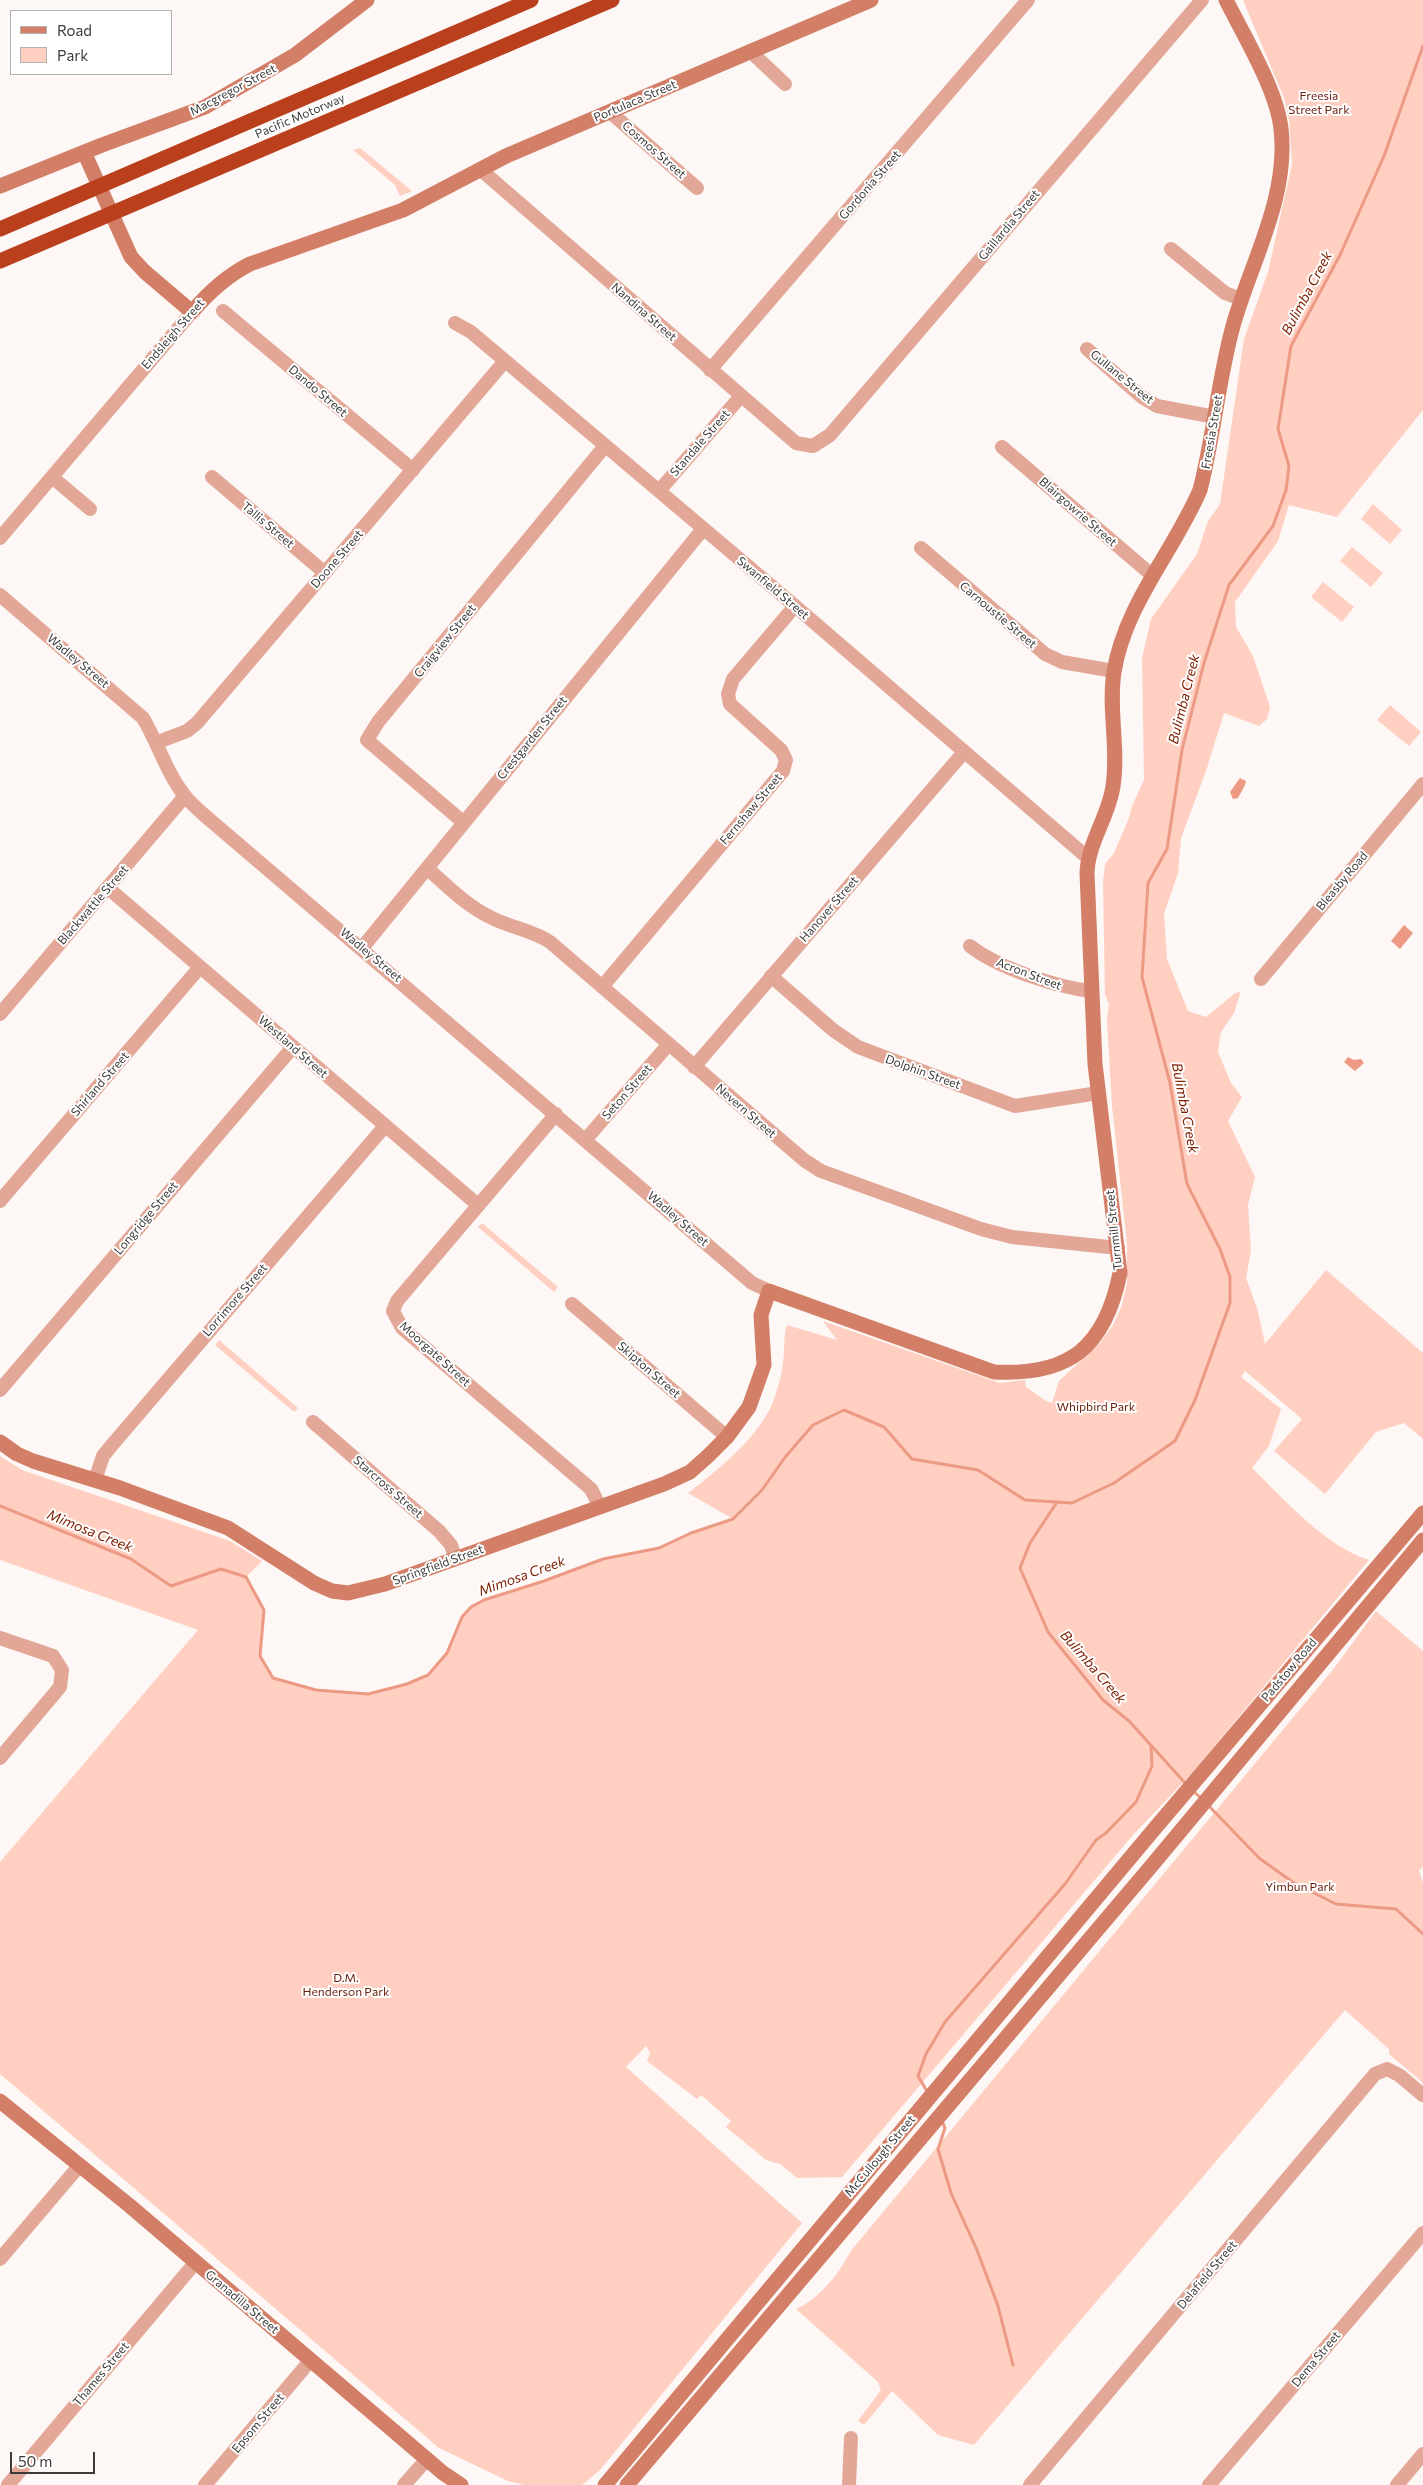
<!DOCTYPE html>
<style>
body{margin:0}
#map{position:relative;width:1423px;height:2485px;overflow:hidden;background:#fdf7f5;font-family:Commissioner,sans-serif}
canvas{display:block}
.legend{position:absolute;left:10px;top:10px;width:162px;height:65px;box-sizing:border-box;background:#fff;border:1px solid #b1b1b0;margin:0;padding:6px 9px;list-style:none;font-size:15px;color:#3d3b3a}
.legend li{display:flex;align-items:center;gap:10px;height:25px}
.legend b{width:25px;border:1px solid #b1b1b0}
.scale{position:absolute;left:10px;top:2452px;width:85px;height:22px;box-sizing:border-box;border:2px solid #3d3b3a;border-top:0;padding-left:6px;font-size:15px;line-height:18px;white-space:nowrap;color:#3d3b3a;-webkit-text-stroke:4px #fff;paint-order:stroke}
</style>
<div id="map">
<canvas width="1423" height="2485"></canvas>
<ul class="legend">
<li><b style="height:6px;background:#d37e67"></b>Road</li>
<li><b style="height:14px;background:#ffcfc2"></b>Park</li>
</ul>
<div class="scale">50 m</div>
</div>
<script>
const g = document.querySelector('canvas').getContext('2d');
g.lineJoin = 'round';
function fill(path, color) { g.fillStyle = color; g.fill(path, 'evenodd'); }
function stroke(path, color, width, dash) { g.strokeStyle = color; g.lineWidth = width; g.lineCap = dash ? 'butt' : 'round'; g.setLineDash(dash || []); g.stroke(path); }
function write(font, color, halo, rows, align = 'center') {
  g.font = font + ' Commissioner,sans-serif'; g.lineWidth = 4; g.setLineDash([]); g.textBaseline = 'middle'; g.strokeStyle = halo; g.fillStyle = color; for (const [text, x, y, turn = 0] of rows) {
    g.save(); g.translate(x, y); g.rotate((+turn || 0) * Math.PI / 180); g.textAlign = isNaN(turn) ? turn : align; if (halo) g.strokeText(text, 0, 0); g.fillText(text, 0, 0); g.restore();
  }
}
fill(new Path2D(`
 M 1243,0 L 1423,0 L 1423,410 L 1337,517 L 1289,505 L 1278,541 L 1235,602 L 1236,627 L 1253,656 L 1270,707 L 1267,719 L 1259,726 L 1224,713 L 1206,771 L 1181,838 L 1178,873 L 1164,914 L 1167,959 L 1188,1011 L 1206,1017 L 1234,994 L 1241,991 L 1234,1013 L 1221,1032 L 1218,1052 L 1231,1083 L 1242,1097 L 1228,1121 L 1255,1177 L 1248,1205 L 1251,1251 L 1246,1278 L 1257,1308 L 1265,1344 L 1326,1270 L 1423,1353 L 1423,1439 L 1404,1423 L 1376,1432 L 1325,1494 L 1274,1451 L 1302,1419 L 1245,1371 L 1241,1377 L 1281,1409 L 1269,1446 L 1252,1468 C 1284,1499 1326,1547 1369,1560 L 1193,1772 L 1133,1835 L 842,2177 L 797,2178 L 780,2164 L 766,2160 L 726,2127 L 731,2121 L 701,2095 L 697,2099 L 647,2061 L 650,2053 L 646,2046 L 626,2067 L 802,2223 L 600,2470 L 582,2485 L 524,2485 L 508,2481 L 439,2448 L 0,2074 L 0,1862 L 198,1630 L 0,1560 L 0,1456 L 22,1470 L 230,1541 L 262,1561 L 246,1577 L 264,1610 L 260,1656 L 273,1678 L 316,1690 L 368,1694 L 407,1684 L 428,1675 L 447,1653 L 462,1617 L 471,1607 L 484,1600 L 544,1581 L 603,1559 L 659,1548 L 691,1533 L 733,1519 L 688,1493 C 718,1470 766,1432 776,1393 C 779,1384 782,1373 783,1363 C 785,1350 783,1338 787,1325 L 837,1340 L 823,1321 L 1000,1383 L 1025,1380 L 1026,1387 L 1046,1401 L 1052,1403 L 1059,1381 L 1100,1343 L 1113,1325 L 1122,1305 L 1127,1283 L 1127,1244 L 1112,1106 L 1107,1020 L 1109,1004 L 1105,995 L 1103,882 L 1105,864 L 1114,853 L 1129,818 L 1132,806 L 1144,780 L 1142,658 L 1151,619 L 1197,554 L 1208,521 L 1220,504 L 1244,339 L 1268,272 L 1292,164 L 1289,120 L 1284,98 Z
 M 360,148 L 412,191 L 400,196 L 395,185 L 353,150 Z
 M 1373,504 L 1402,530 L 1390,544 L 1361,519 Z
 M 1352,547 L 1383,573 L 1371,587 L 1340,561 Z
 M 1323,582 L 1354,607 L 1342,622 L 1311,597 Z
 M 1390,705 L 1421,732 L 1409,746 L 1377,720 Z
 M 482,1223 L 558,1287 L 554,1292 L 478,1227 Z
 M 219,1340 L 298,1408 L 294,1412 L 215,1345 Z
 M 1376,1611 L 1423,1651 L 1423,1866 L 1419,1871 L 1423,1883 L 1423,2083 L 1389,2054 L 1389,2049 L 1345,2010 L 974,2445 L 938,2435 L 892,2391 L 864,2425 L 858,2421 L 881,2390 L 878,2382 L 796,2309 C 818,2300 840,2273 850,2252 L 1335,1667 Z`), '#ffcfc2');
fill(new Path2D(`
 M 1240,778 L 1246,781 C 1245,787 1241,792 1238,798 L 1233,799 L 1230,792 Z
 M 1404,925 L 1413,933 L 1400,949 L 1391,941 Z
 M 1348,1057 L 1354,1060 L 1361,1059 L 1364,1063 L 1355,1071 L 1344,1062 Z`), '#ec9a84');
stroke(new Path2D(`
 M 1057,1502 L 1030,1543 L 1020,1568 L 1048,1632 L 1103,1700 L 1129,1721 L 1186,1784
 M 0,1506 L 131,1559 L 171,1586 L 221,1569 L 246,1577 L 264,1610 L 260,1656 L 273,1678 L 316,1690 L 368,1694 L 407,1684 L 428,1675 L 447,1653 L 462,1617 L 471,1607 L 484,1600 L 544,1581 L 603,1559 L 659,1548 L 691,1533 L 733,1519 L 762,1490 L 786,1456 L 813,1425 L 844,1410 L 884,1427 L 912,1459 L 978,1470 L 1025,1500 L 1072,1503 L 1114,1483 L 1175,1441 L 1195,1400 L 1230,1303 L 1230,1277 L 1220,1249 L 1187,1184 L 1170,1083 L 1142,977 L 1148,883 L 1167,849 L 1182,750 L 1204,663 L 1229,585 L 1273,526 L 1286,490 L 1289,466 L 1278,429 L 1291,346 L 1340,255 L 1384,156 L 1423,46
 M 1192,1790 L 1202,1799
 M 1208,1805 L 1259,1858 L 1294,1883 L 1336,1904 L 1396,1909 L 1423,1934
 M 928,2093 L 918,2076 L 926,2054 L 945,2022 L 1065,1884 L 1096,1840 L 1106,1833 L 1136,1802 L 1152,1766 L 1151,1747
 M 942,2121 L 945,2128 L 938,2149 L 951,2193 L 977,2250 L 998,2306 L 1013,2365`), '#ec9a84', 3);
stroke(new Path2D(`
 M 750,51 L 785,84
 M 610,112 L 697,188
 M 480,169 L 796,443 L 813,446 L 830,435 L 1202,0
 M 1171,249 L 1225,293 L 1241,299
 M 223,311 L 413,470
 M 455,323 L 471,332 L 795,606 L 1088,858
 M 1087,349 L 1142,397 L 1157,406 L 1215,417
 M 710,370 L 1028,0
 M 1002,447 L 1153,576
 M 52,477 L 90,509
 M 212,477 L 325,573
 M 659,491 L 741,396
 M 0,538 L 192,312
 M 921,548 L 1045,654 L 1062,662 L 1114,671
 M 0,595 L 143,718 C 158,743 167,774 185,796 C 192,805 202,813 210,820 L 752,1283 L 769,1291
 M 158,742 L 187,731 L 197,723 L 505,361
 M 463,822 L 367,740 L 378,722 L 605,446
 M 427,868 C 448,887 467,906 492,918 C 512,928 532,930 550,942 L 804,1160 L 821,1171 L 981,1229 L 1012,1237 L 1118,1248
 M 108,888 L 478,1205
 M 970,946 C 998,968 1056,987 1091,991
 M 362,948 L 703,529
 M 771,976 L 833,1030 L 858,1047 L 1015,1106 L 1098,1093
 M 1261,979 L 1423,784
 M 602,987 L 783,771 L 786,760 L 781,750 L 730,704 L 728,694 L 733,679 L 795,606
 M 0,1014 L 185,796
 M 694,1067 L 964,752
 M 556,1114 L 397,1301 L 393,1311 L 402,1328 L 591,1489 L 600,1507
 M 586,1139 L 668,1045
 M 0,1201 L 200,967
 M 572,1304 L 727,1437
 M 0,1390 L 293,1047
 M 313,1422 L 439,1531 L 451,1545 L 455,1558
 M 95,1480 L 103,1456 L 112,1445 L 385,1126
 M 0,1638 L 53,1656 L 62,1670 L 60,1687 L 0,1758
 M 0,2259 L 80,2165
 M 8,2485 L 195,2263
 M 205,2485 L 310,2361
 M 404,2485 L 427,2459
 M 849,2485 L 851,2438
 M 1030,2485 L 1375,2074 L 1387,2069 L 1399,2075 L 1423,2095
 M 1209,2485 L 1423,2233
 M 1397,2485 L 1423,2454`), '#e2a797', 14);
stroke(new Path2D(`
 M 84,152 L 131,257 L 145,272 L 192,312 C 209,292 226,276 250,264 L 403,210 L 506,156 L 871,0
 M 0,186 L 102,145 L 205,107 L 295,55 L 367,0
 M 0,1442 L 17,1454 L 33,1461 L 120,1488 L 228,1528 L 314,1583 L 332,1591 L 348,1593 L 385,1584 L 664,1484 L 690,1472 L 708,1456 L 727,1437 L 749,1407 L 764,1365 L 761,1315 L 769,1291 L 994,1372 C 1070,1376 1105,1347 1120,1273 L 1095,1064 L 1087,873 C 1088,842 1109,816 1113,786 C 1119,748 1108,709 1114,672 C 1125,604 1174,551 1200,490 C 1214,436 1218,380 1233,326 C 1251,262 1289,197 1281,129 C 1277,90 1244,36 1226,0
 M 0,2101 L 130,2206 L 443,2473 L 461,2485
 M 605,2485 L 1156,1827 L 1423,1513
 M 627,2485 L 1153,1864 L 1423,1540`), '#d37e67', 15);
stroke(new Path2D(`
 M 0,229 L 531,0
 M 0,261 L 612,0`), '#b93f1d', 15);
write('12px', '#3d3b3a', '#fff', [
 ["Macgregor Street",233,90,-28],
 ["Portulaca Street",635,101,-23],
 ["Pacific Motorway",300,116,-23],
 ["Cosmos Street",654,150,41],
 ["Gordonia Street",870,185,-49],
 ["Gaillardia Street",1009,225,-50],
 ["Nandina Street",644,312,41],
 ["Endsleigh Street",173,334,-49],
 ["Gullane Street",1122,377,39],
 ["Dando Street",318,391,40],
 ["Freesia Street",1212,432,-80],
 ["Standale Street",700,443,-49],
 ["Blairgowrie Street",1078,512,41],
 ["Tallis Street",268,525,40],
 ["Doone Street",337,559,-49],
 ["Swanfield Street",773,588,40],
 ["Carnoustie Street",998,615,40],
 ["Craigview Street",445,641,-51],
 ["Wadley Street",78,661,40],
 ["Crestgarden Street",532,738,-51],
 ["Fernshaw Street",751,809,-50],
 ["Bleasby Road",1342,881,-50],
 ["Blackwattle Street",93,905,-49],
 ["Hanover Street",829,909,-49],
 ["Wadley Street",371,955,40],
 ["Acron Street",1029,974,21],
 ["Westland Street",293,1047,41],
 ["Dolphin Street",923,1072,20],
 ["Shirland Street",100,1084,-49],
 ["Seton Street",627,1092,-49],
 ["Nevern Street",746,1111,41],
 ["Longridge Street",146,1218,-50],
 ["Wadley Street",678,1219,41],
 ["Turnmill Street",1114,1230,-96],
 ["Lorrimore Street",235,1300,-49],
 ["Moorgate Street",435,1354,42],
 ["Skipton Street",649,1370,41],
 ["Starcross Street",388,1487,41],
 ["Springfield Street",438,1565,-20],
 ["Padstow Road",1289,1670,-50],
 ["McCullough Street",880,2156,-50],
 ["Delafield Street",1207,2275,-50],
 ["Granadilla Street",242,2302,40],
 ["Dema Street",1316,2359,-50],
 ["Thames Street",101,2374,-50],
 ["Epsom Street",258,2423,-50]
]);
write('12px', '#6a220f', '#fff', [
 ["Freesia",1319,96],
 ["Street Park",1319,110],
 ["Whipbird Park",1096,1407],
 ["Yimbun Park",1300,1887],
 ["D.M.",346,1978],
 ["Henderson Park",346,1992]
]);
write('italic 14px', '#7e2002', '#fff', [
 ["Bulimba Creek",1307,293,-62],
 ["Bulimba Creek",1184,699,-76],
 ["Bulimba Creek",1185,1108,79],
 ["Mimosa Creek",90,1531,22],
 ["Mimosa Creek",522,1576,-20],
 ["Bulimba Creek",1093,1667,49]
]);
</script>
